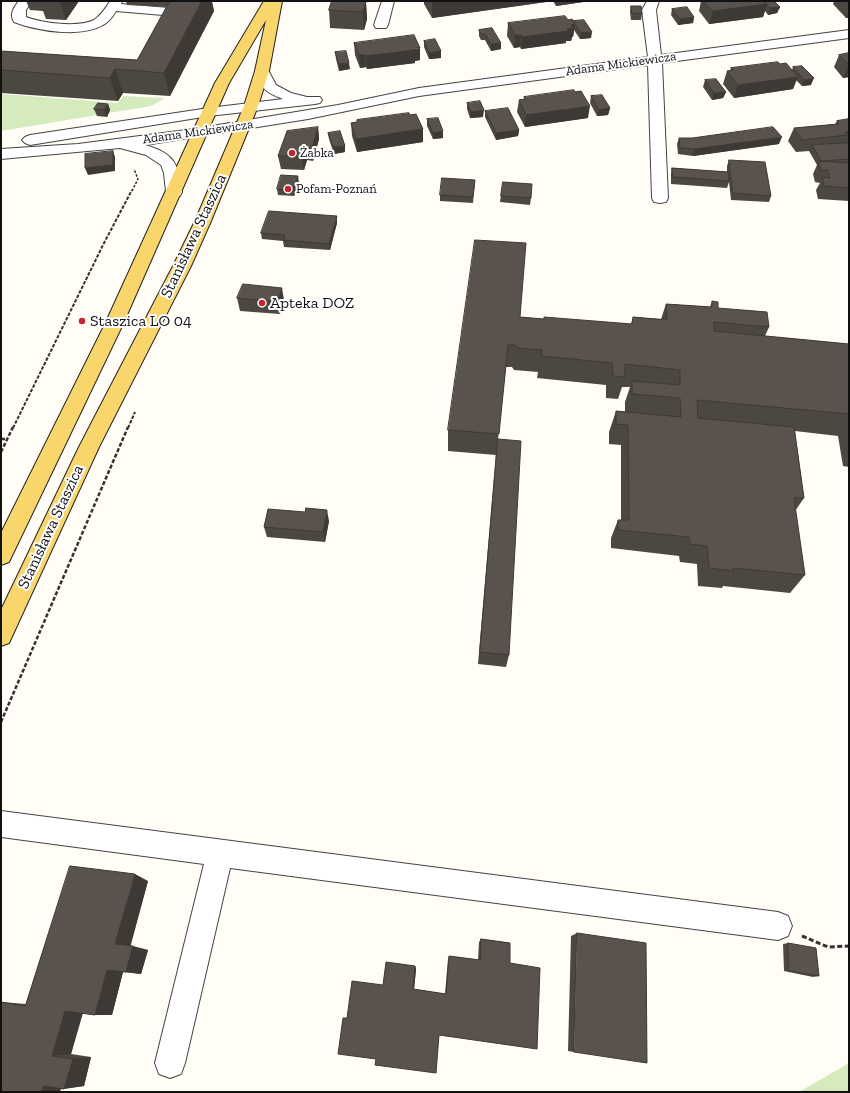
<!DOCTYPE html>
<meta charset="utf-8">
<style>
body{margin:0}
#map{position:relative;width:850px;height:1093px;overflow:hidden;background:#fffdf5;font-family:"Zilla Slab",serif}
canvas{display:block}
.frame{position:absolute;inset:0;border:2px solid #111;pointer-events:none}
</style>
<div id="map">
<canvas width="850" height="1093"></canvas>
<div class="frame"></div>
</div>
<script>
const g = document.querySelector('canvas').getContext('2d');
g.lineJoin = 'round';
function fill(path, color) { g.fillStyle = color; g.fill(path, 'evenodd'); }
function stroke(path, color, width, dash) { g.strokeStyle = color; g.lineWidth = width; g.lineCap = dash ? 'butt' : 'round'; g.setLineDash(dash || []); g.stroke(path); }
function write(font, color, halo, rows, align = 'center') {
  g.font = font + ' "Zilla Slab",serif'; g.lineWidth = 4; g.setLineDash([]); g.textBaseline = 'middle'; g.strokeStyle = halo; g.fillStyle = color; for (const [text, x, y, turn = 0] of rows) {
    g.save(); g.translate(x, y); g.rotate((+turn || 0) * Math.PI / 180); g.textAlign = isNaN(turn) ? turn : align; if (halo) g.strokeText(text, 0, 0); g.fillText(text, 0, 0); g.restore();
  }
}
fill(new Path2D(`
 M 1,94 L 118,103 L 123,96 L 165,98 L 151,106 L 1,131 Z
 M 849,1063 L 849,1092 L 799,1092 Z`), '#d5ebbd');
const minor = new Path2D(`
 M 19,1 L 32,1 L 26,10 L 26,17 C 42,23 78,28 94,20 C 101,15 106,8 110,1 L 122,1 L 121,4 L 169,8 L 175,10 L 177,18 L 165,38 L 155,38 L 153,35 L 163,18 L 163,15 L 116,11 C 113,16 109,22 103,25 C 81,38 37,31 14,22 C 9,14 14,7 19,1 Z
 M 382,1 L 394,1 L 388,25 L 386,28 L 376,28 L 374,25 Z
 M 647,1 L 659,1 L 656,10 L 661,55 L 849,30 L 849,38 L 662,63 L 668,198 L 666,202 L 660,203 L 654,202 L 652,198 L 648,65 L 419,96 L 308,119 L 145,145 C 174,153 179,164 182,192 L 180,196 L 174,197 L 168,196 L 166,192 L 164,173 L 161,165 L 146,155 L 120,148 L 1,159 L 1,149 L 78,144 L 194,129 L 338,105 L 419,88 L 648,57 L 642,10 Z
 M 262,67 L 267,68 L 276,85 L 291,93 L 307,97 L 320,97 L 322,100 L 320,103 L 315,104 L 209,116 L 30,145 L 25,143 L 22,140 L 25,137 L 30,135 L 209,108 L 283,99 C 263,91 264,90 255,71 L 257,68 Z
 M 1,811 L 778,912 L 788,916 L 792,926 L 788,936 L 778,940 L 230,868 L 185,1063 L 181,1074 L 170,1078 L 159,1074 L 155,1063 L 204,864 L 1,837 Z`);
const major = new Path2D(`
 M 264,1 L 282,1 L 269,71 L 258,106 L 211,221 L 191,266 L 99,447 L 9,643 L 1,646 L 1,610 L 79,447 L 173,266 L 195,221 L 244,106 L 255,71 L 266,20 L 229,83 L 123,324 L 9,562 L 1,565 L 1,533 L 105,324 L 215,83 Z`);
stroke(minor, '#444', 2);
stroke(major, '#222', 2);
stroke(new Path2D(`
 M 132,191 L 138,179 L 134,169`), '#333', 1.5, [2.5, 1.5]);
stroke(new Path2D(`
 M 13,428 L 104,243 L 132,190
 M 128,428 L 135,412`), '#333', 2, [3.5, 1.5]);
stroke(new Path2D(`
 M 1,439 L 7,439
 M 1,452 L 13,427
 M 1,722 L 128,427`), '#333', 2.5, [4, 2]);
stroke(new Path2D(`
 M 802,936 L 828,947 L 849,946`), '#333', 3, [5, 2.5]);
fill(minor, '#fff');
fill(major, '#f9d66b');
fill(new Path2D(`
 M 26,1 L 79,1 L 66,20 L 46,19 L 43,11 L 30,10 Z
 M 126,1 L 212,1 L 212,2 L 214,11 L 170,96 L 123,93 L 118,101 L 1,93 L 1,51 L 137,60 L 167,7 L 127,5 Z
 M 332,1 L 367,1 L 366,3 L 367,19 L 364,30 L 330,28 L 329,10 Z
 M 424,1 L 590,1 L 556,6 L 553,1 L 432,18 L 424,4 Z
 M 701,1 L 774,1 L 780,7 L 777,13 L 768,15 L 765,11 L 763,17 L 709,24 L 699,11 Z
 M 834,1 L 849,1 L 849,18 L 846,18 L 833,4 Z
 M 631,6 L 642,14 L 641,20 L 631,20 L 630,12 Z
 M 672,9 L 694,17 L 693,23 L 678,25 L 671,15 Z
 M 573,22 L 591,38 L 580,39 L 574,30 L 573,37 L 572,37 L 571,41 L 566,41 L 566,43 L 521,49 L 520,47 L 514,48 L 507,36 L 508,23 Z
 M 492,28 L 501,49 L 491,51 L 485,40 L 481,40 L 479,36 L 479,30 Z
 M 424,41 L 441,51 L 441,58 L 429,59 L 424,47 Z
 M 354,43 L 420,60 L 415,61 L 415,63 L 367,69 L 366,67 L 360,68 L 355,55 Z
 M 335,52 L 350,69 L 339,71 L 336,59 Z
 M 849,53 L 849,77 L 843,78 L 834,67 L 839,55 Z
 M 780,64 L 792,70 L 793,67 L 811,85 L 802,86 L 796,80 L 793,89 L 734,98 L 723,84 L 727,71 L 730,71 L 731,68 Z
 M 705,80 L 726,92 L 723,98 L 712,100 L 703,87 Z
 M 591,96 L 610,108 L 608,115 L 597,116 L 590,103 Z
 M 524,97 L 588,118 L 525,127 L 517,112 L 519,100 L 524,99 Z
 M 467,103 L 483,117 L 470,118 L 467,109 Z
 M 108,104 L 110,110 L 107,117 L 97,116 L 94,109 Z
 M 485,111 L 519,130 L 518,136 L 496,140 L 485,117 Z
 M 410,115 L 423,129 L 423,142 L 357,152 L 352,136 L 351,123 L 357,122 L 357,120 Z
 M 427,119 L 443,138 L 433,139 L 427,126 Z
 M 849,119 L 849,201 L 818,199 L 816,190 L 820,183 L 815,182 L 813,174 L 817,165 L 809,151 L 796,152 L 788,141 L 794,128 L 835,124 L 837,121 Z
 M 318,127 L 319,139 L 313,161 L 307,160 L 304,170 L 281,169 L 278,156 Z
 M 328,133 L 345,152 L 334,154 L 329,139 Z
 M 679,138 L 779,144 L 693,156 L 678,154 L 677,144 Z
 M 729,160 L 771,196 L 769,202 L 731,200 L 729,182 L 727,188 L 671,184 L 671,174 L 672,168 L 727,172 L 727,166 Z
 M 475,180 L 473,203 L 440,201 L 440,195 Z
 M 503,182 L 531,198 L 530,205 L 500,202 Z
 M 299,183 L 294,196 L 278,195 L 277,189 Z
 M 337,223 L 330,250 L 284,247 L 283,241 L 262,239 L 261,233 Z
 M 237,298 L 284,300 L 280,314 L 240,311 Z
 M 712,301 L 718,308 L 769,327 L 765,336 L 849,344 L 849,467 L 843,466 L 838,436 L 795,431 L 804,498 L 795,511 L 805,575 L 790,593 L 723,586 L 722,588 L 698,586 L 697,564 L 680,562 L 679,556 L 611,548 L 611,538 L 618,520 L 621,520 L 621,445 L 609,444 L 609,432 L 616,411 L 625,412 L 625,402 L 630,387 L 622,387 L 618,399 L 606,398 L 606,385 L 537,378 L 538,372 L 514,370 L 512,367 L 506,367 L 498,439 L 509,655 L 506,667 L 478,664 L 496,455 L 448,451 L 448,430 L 520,317 L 543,319 L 631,324 L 633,317 L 661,319 L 666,304 L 710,307 Z
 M 305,512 L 329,521 L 325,542 L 267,537 L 264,527 Z
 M 148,881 L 130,946 L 148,950 L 141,974 L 123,972 L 112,1015 L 83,1013 L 71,1054 L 91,1057 L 84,1086 L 61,1089 L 1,1002 L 26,1004 Z
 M 577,933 L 574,1052 L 568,1051 L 571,936 Z
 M 481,939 L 510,943 L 439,1035 L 376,1059 L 347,1018 L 383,985 L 415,966 L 416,969 L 414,989 L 445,994 L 448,959 L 449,956 L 478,960 L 479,942 Z
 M 788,943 L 819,976 L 813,977 L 784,971 L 783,944 Z`), '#4d4742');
fill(new Path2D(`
 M 60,1 L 79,1 L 66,20 L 60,2 Z
 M 202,1 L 212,1 L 212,2 L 214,11 L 170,96 L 164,73 Z
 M 360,1 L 367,1 L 366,3 L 367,19 L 364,30 L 363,12 Z
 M 432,1 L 553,1 L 432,18 Z
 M 557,1 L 590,1 L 556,6 Z
 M 767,4 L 763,17 L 709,24 L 713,11 Z
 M 780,7 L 777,13 L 768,15 L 770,8 Z
 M 849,12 L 849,18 L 846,18 Z
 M 694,17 L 693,23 L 678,25 L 680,19 Z
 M 575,24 L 573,37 L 572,37 L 571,41 L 566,41 L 566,43 L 521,49 L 522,37 L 567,29 L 571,25 Z
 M 592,32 L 591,38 L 580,39 L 581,33 Z
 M 515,35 L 521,35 L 520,47 L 514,48 Z
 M 501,43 L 501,49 L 491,51 L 491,44 Z
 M 420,48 L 420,60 L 415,61 L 415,63 L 367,69 L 366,56 Z
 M 441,51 L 441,58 L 429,59 L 429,53 Z
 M 359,55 L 365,55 L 366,67 L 360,68 Z
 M 349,63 L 350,69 L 339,71 L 339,64 Z
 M 849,65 L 849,77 L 843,78 Z
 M 115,69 L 123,93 L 118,101 L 110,78 Z
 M 798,77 L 793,89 L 734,98 L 738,85 Z
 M 814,78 L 811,85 L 802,86 L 804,80 Z
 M 726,92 L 723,98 L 712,100 L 714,93 Z
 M 108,104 L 110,110 L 107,117 L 104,110 Z
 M 590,106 L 588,118 L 525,127 L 526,115 Z
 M 610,108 L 608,115 L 597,116 L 599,110 Z
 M 484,110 L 483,117 L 470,118 L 471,112 Z
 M 318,127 L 319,139 L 313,161 L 312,148 Z
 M 423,129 L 423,142 L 357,152 L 356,139 Z
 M 519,130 L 518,136 L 496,140 L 496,133 Z
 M 443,131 L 443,138 L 433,139 L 433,133 Z
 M 782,137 L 779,144 L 693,156 L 695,149 Z
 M 345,146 L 345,152 L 334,154 L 333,147 Z
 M 305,148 L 307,160 L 304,170 L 302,157 Z
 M 113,151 L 115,157 L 115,171 L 88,175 L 85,168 Z
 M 298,176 L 299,183 L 294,196 L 293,190 Z
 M 337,216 L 337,223 L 330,250 L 329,244 Z
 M 282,288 L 284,300 L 280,314 L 277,302 Z
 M 327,510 L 329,521 L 325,542 L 323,532 Z
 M 135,874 L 148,881 L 130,948 L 115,944 Z
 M 133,946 L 148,950 L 141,974 L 126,972 Z
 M 415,966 L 416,969 L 414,990 L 413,989 Z
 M 107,970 L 123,972 L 112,1015 L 95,1015 Z
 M 65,1011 L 83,1011 L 71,1054 L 52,1056 Z
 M 91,1057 L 84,1086 L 64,1089 L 73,1059 Z
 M 63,1083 L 60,1092 L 41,1092 L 43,1086 Z`), '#3f3936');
const building = new Path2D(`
 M 170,1 L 202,1 L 164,73 L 115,69 L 110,78 L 1,70 L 1,51 L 137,60 Z
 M 332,1 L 366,1 L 363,12 L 329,10 Z
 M 704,1 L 764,1 L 767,4 L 713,11 Z
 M 764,1 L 774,1 L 780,7 L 770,8 Z
 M 631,6 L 641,6 L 642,14 L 632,13 Z
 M 687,7 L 694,17 L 680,19 L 672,9 Z
 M 565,16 L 568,20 L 572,19 L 575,24 L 571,25 L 573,28 L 567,29 L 568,31 L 522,37 L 521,35 L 515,35 L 508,23 Z
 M 584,20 L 592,32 L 581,33 L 573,21 Z
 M 492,28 L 501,43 L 491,44 L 485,34 L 481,34 L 479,30 Z
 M 414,35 L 420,48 L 414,48 L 415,50 L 366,56 L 365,55 L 359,55 L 354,43 Z
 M 435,39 L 441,51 L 429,53 L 424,41 Z
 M 346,51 L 349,63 L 339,64 L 335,52 Z
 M 849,53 L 849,65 L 839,55 Z
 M 778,62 L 780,64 L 786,63 L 798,77 L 738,85 L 727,71 L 733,70 L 731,68 Z
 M 802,66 L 814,78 L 804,80 L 793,67 Z
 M 716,79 L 726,92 L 714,93 L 705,80 Z
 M 574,90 L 575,92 L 581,91 L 590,106 L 526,115 L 519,100 L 525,99 L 524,97 Z
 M 602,95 L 610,108 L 599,110 L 591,96 Z
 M 480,101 L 484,110 L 471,112 L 467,103 Z
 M 98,103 L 108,104 L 104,110 L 94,109 Z
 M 508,108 L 519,130 L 496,133 L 485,111 Z
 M 409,113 L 410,115 L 416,114 L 423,129 L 356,139 L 351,123 L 357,122 L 357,120 Z
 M 438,118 L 443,131 L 433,133 L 427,119 Z
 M 849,119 L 849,132 L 845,132 L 847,135 L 802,140 L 794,128 L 839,124 L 837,121 Z
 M 318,127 L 312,148 L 305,148 L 302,157 L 278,156 L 287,131 Z
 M 773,127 L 782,137 L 695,149 L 680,148 L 679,138 L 692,138 Z
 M 340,131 L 345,146 L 333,147 L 328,133 Z
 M 849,143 L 849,159 L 821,161 L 812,145 Z
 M 113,151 L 113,165 L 85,168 L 85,154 Z
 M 729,160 L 765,162 L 771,196 L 733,193 Z
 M 819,161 L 849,163 L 849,188 L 824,186 L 822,177 L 830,178 L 828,170 L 821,170 Z
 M 672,168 L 728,172 L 729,181 L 673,177 Z
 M 281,175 L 298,176 L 293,190 L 277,189 Z
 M 442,178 L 475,180 L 473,197 L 440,195 Z
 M 503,182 L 532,184 L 531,198 L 501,196 Z
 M 269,211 L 337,216 L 329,244 L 283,240 L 285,235 L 261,233 Z
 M 475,240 L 526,243 L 520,317 L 544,319 L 544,317 L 632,324 L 633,317 L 667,320 L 666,304 L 712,307 L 712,301 L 718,302 L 718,308 L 767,312 L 769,327 L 714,322 L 714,331 L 849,344 L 849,414 L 697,400 L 698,418 L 794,427 L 804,498 L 794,498 L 805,575 L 733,568 L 734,571 L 709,568 L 707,546 L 690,544 L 689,537 L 618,530 L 618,520 L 629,520 L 628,425 L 616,424 L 616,411 L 681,417 L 680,398 L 632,394 L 632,381 L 680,385 L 680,370 L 625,364 L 625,377 L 613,376 L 612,363 L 541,356 L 542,350 L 517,348 L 515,345 L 508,345 L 499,434 L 448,430 Z
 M 243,284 L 282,288 L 277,302 L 237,298 Z
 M 498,439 L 521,441 L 509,655 L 480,652 Z
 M 306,508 L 327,510 L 323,532 L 264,527 L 268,509 L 305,512 Z
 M 70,866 L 135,874 L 115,944 L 133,946 L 126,972 L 107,970 L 95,1015 L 65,1011 L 52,1056 L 73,1059 L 64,1089 L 43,1086 L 41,1092 L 1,1092 L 1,1002 L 25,1006 Z
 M 577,933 L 646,943 L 647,1063 L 574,1052 Z
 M 481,939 L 510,943 L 510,963 L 540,968 L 537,1049 L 439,1035 L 436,1073 L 375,1065 L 376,1059 L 338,1054 L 343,1018 L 347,1018 L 352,981 L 383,985 L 386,962 L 415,966 L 413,989 L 446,994 L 449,956 L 480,960 Z
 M 788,943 L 816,948 L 819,976 L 789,971 Z`);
fill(building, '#5a524d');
stroke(building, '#3f3936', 1);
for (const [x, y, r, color] of [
 [292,153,4,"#c4262e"],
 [288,189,4,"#c4262e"],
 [262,303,4,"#c4262e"],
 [82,321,4,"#c4262e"]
]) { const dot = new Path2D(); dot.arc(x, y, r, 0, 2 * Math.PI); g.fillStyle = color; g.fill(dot); stroke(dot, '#fff', 1.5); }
write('13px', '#111', '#fff', [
 ["Adama Mickiewicza",621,64,-8],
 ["Adama Mickiewicza",198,132,-8]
]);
write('13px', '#111', '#fff', [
 ["Żabka",300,153],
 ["Pofam-Poznań",296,189]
], 'left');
write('16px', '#111', '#fff', [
 ["Stanisława Staszica",194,236,-65],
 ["Stanisława Staszica",51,527,-65]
]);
write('16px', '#111', '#fff', [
 ["Apteka DOZ",270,303],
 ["Staszica LO 04",90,321]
], 'left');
</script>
